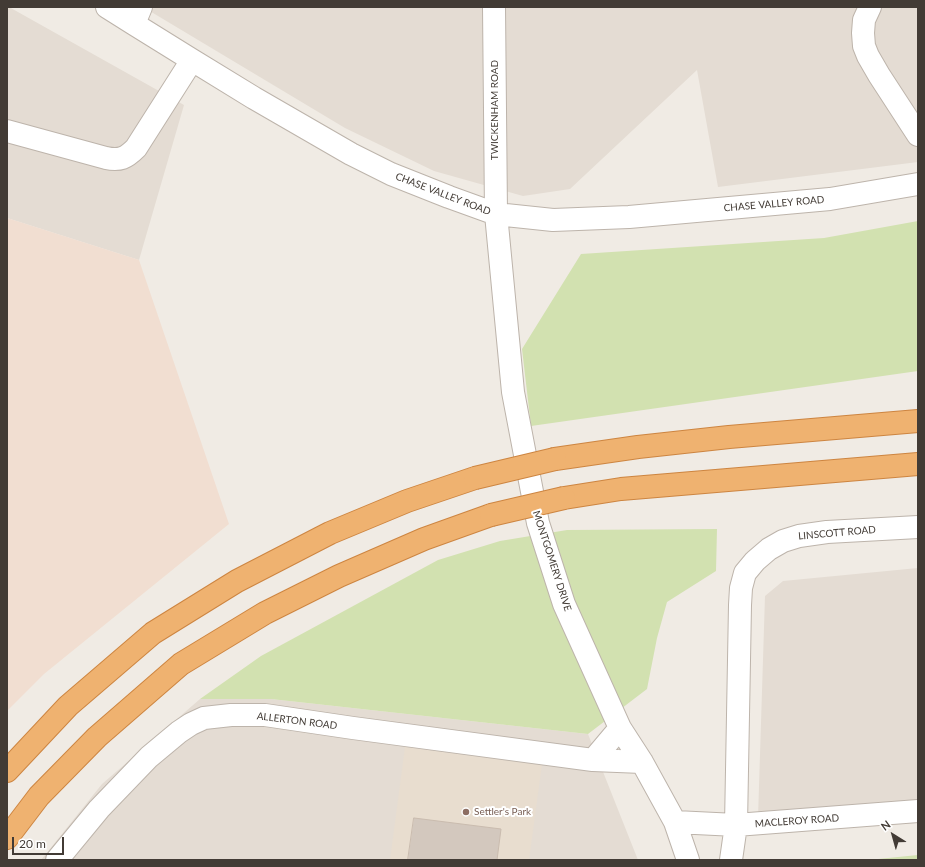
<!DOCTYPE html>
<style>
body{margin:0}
#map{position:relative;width:925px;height:867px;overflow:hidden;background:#f0ebe4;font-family:Lato,sans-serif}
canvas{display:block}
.frame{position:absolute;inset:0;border:8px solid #423b35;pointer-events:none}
.north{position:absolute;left:873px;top:815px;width:40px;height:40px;-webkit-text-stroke:3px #fff;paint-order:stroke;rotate:323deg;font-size:11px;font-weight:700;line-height:16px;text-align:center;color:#423b35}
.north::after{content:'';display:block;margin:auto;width:14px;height:18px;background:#423b35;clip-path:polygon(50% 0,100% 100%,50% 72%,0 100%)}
.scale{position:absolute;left:12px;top:837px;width:52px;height:18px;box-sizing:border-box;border:2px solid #423b35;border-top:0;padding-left:5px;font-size:12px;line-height:14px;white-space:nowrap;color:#423b35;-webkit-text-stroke:3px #fff;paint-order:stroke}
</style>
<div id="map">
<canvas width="925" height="867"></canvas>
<div class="frame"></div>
<div class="north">N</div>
<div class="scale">20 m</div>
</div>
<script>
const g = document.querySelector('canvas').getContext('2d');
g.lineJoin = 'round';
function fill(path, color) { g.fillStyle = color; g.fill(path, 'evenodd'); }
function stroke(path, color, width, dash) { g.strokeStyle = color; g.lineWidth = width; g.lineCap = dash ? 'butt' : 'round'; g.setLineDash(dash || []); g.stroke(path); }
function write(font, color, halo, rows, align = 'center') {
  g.font = font + ' Lato,sans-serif'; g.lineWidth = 4; g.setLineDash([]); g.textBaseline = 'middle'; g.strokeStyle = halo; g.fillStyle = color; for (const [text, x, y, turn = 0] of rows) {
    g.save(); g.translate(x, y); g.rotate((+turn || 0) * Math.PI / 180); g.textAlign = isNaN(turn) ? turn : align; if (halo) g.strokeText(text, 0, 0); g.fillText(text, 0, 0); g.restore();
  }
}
fill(new Path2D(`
 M 7,7 L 9,7 L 184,105 L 139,260 L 7,218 Z
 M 143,7 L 918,7 L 918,162 L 718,187 L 697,70 L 570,189 L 523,196 L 434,171 L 345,128 Z
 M 918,568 L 918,804 L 758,818 L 765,596 L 783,581 Z
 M 200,699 L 271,699 L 588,734 L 638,860 L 41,860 L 102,784 Z`), '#e4dcd3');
fill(new Path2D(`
 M 7,218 L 139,260 L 229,524 L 44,674 L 7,711 Z`), '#f1ded1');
fill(new Path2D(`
 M 405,747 L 542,764 L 529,860 L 390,860 Z`), '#e8ddcf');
fill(new Path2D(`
 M 918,221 L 918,371 L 531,426 L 522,349 L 581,254 L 824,238 Z
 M 717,529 L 716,571 L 667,602 L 657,638 L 647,689 L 588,734 L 271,699 L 200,699 L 261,656 L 438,560 L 500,541 L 567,530 Z
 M 918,855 L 918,860 L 868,860 Z`), '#d2e1b0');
const building = new Path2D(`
 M 414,818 L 501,829 L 497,860 L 408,860 Z`);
fill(building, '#d3c8be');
stroke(building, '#cabcaf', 1);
const minor = new Path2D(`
 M 107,7 L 134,24 L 192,60 L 254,98 L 351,154 L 391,174 L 449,197 L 496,214 L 553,220 L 629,217 L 830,199 L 918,184
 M 494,7 L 496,214 L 513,392 L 538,523 L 564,604 L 620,728 L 642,762 L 675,822 L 688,860
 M 870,7 L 864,20 L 863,33 L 864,46 L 868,56 L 879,75 L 918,135
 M 134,24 L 141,7
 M 7,131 L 106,158 C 120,161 126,158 136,148 L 192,60
 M 593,760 L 620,728
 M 675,822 L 736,825 L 918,811
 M 57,860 L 99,809 L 149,757 L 179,732 L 191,724 L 204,718 L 231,715 L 265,715 L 353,728 L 593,760 L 642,762
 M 731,860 L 736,825 L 740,605 L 741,588 L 745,573 L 755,561 L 769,549 L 783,541 L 799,536 L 827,532 L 918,527`);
const highway = new Path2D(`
 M 555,459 L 638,447 L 729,437 L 918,421
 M 564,498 L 621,489 L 918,464
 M 7,771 L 68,706 L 153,633 L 237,581 L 330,533 L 407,501 L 475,478
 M 7,838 L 39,796 L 97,737 L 181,664 L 265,613 L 339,576 L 424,539 L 491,515`);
stroke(minor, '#bdb4ab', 24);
stroke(highway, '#cd8541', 24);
stroke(minor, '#fff', 22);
stroke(highway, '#efb270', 22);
const highwayBridge = new Path2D(`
 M 475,478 L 555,459
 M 491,515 L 564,498`);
stroke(highwayBridge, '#cd8541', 24, []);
stroke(highwayBridge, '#efb270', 22);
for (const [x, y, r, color] of [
 [466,812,4,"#8d6e63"]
]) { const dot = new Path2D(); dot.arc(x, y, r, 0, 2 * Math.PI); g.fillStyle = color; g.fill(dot); stroke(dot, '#fff', 1.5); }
write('10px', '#423b35', '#fff', [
 ["TWICKENHAM ROAD",495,110,-90],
 ["CHASE VALLEY ROAD",443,194,21],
 ["CHASE VALLEY ROAD",774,204,-5],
 ["LINSCOTT ROAD",837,533,-5],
 ["MONTGOMERY DRIVE",552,561,72],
 ["ALLERTON ROAD",297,721,7],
 ["MACLEROY ROAD",797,821,-4]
]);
write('10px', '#785e54', '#fff', [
 ["Settler's Park",474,812]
], 'left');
</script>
